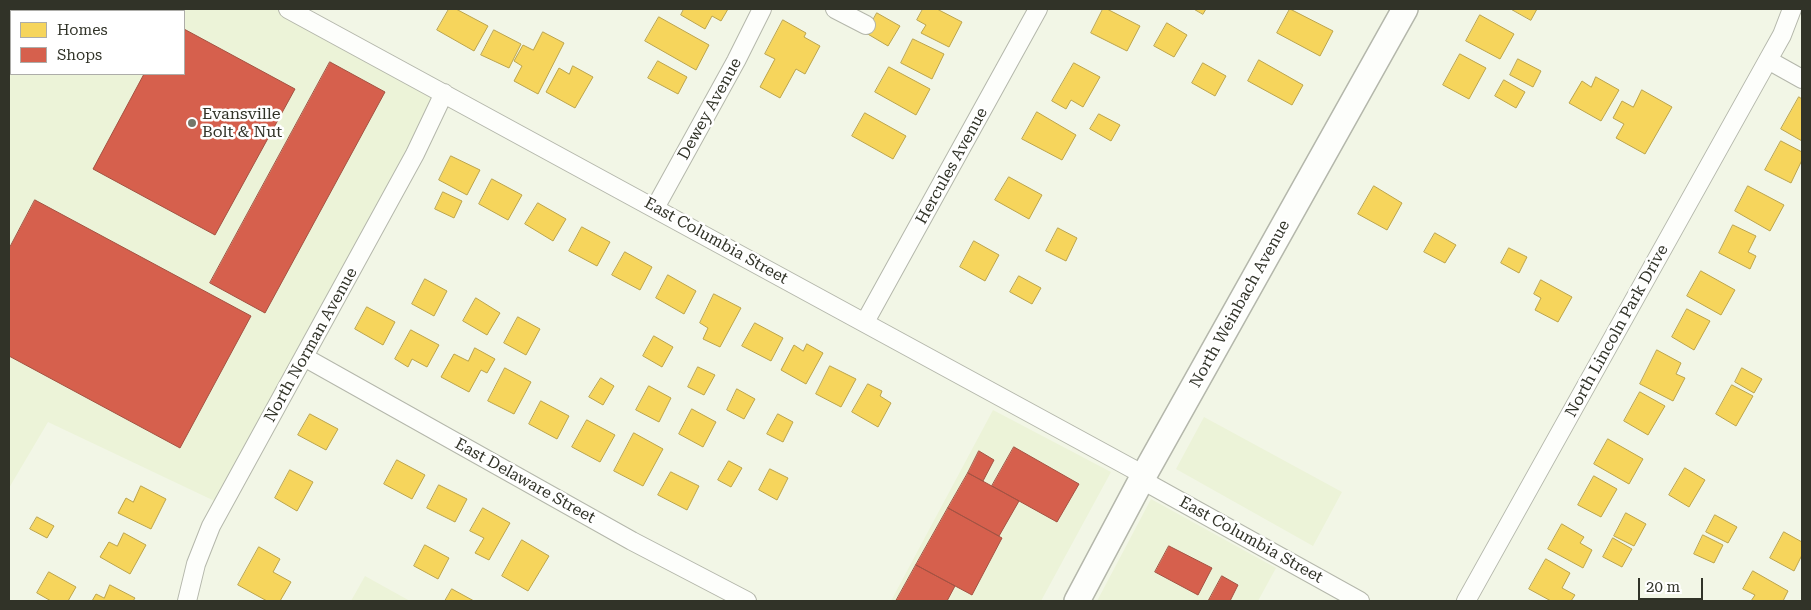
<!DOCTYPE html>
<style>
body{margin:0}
#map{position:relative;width:1811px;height:610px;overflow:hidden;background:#f2f6e6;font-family:"Roboto Serif",serif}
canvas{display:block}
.frame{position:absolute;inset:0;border:10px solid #313328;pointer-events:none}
.legend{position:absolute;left:10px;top:10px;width:175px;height:65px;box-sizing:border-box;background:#fff;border:1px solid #adada9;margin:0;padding:6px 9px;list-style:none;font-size:15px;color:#313328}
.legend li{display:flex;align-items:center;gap:10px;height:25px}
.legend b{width:25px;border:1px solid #adada9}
.scale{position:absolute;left:1638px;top:578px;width:65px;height:22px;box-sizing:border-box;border:2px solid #313328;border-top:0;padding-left:6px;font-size:15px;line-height:18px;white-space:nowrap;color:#313328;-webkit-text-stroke:4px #fff;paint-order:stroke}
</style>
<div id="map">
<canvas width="1811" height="610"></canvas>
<div class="frame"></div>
<ul class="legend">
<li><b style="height:14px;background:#f6d55c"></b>Homes</li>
<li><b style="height:14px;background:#d6604d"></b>Shops</li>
</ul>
<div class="scale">20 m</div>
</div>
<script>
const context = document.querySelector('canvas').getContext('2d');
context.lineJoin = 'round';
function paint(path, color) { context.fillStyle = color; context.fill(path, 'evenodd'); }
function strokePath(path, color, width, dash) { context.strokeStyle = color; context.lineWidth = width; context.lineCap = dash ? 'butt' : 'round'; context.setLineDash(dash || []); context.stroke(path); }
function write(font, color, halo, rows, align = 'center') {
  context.font = font + ' "Roboto Serif",serif'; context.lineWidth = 5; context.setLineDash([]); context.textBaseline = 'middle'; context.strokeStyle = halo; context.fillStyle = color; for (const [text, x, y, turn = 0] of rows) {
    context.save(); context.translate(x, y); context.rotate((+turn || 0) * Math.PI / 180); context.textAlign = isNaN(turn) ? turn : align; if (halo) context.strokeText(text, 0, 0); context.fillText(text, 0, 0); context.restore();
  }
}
paint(new Path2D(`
 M9 9H285L444 93 223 505 48 422 9 488ZM11 11H184V74H11Z
 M993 410 1111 472 1041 601H891Z
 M1204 417 1342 492 1313 546 1176 469Z
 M1151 499 1276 568 1258 601H1097Z
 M365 576 410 601H351Z`), '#ecf3d8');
const homes = new Path2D(`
 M449 9H456L488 26 474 51 437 30Z
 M684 9H728L721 21 712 16 705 29 681 15Z
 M923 9H937L962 22 949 47 921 33 926 25 917 20Z
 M1103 9H1107L1140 26 1127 51 1091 33Z
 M1194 9H1206L1203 14Z
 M1290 9 1333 31 1320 56 1277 33Z
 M1511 9H1537L1531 20Z
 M877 13 900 26 888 46 866 33Z
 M1480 15 1514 34 1500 59 1466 41Z
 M659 17 709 45 696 70 645 41Z
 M783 20 806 33 804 37 820 46 805 74 796 69 780 98 760 87 775 59 765 54Z
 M1167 23 1187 35 1174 57 1154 46Z
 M494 30 521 44 509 68 481 55Z
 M543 32 564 43 538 94 514 81 522 66 514 61 523 45 533 50Z
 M913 39 944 54 932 79 901 63Z
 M1460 54 1486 68 1469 99 1443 85Z
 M1518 59 1541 71 1533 87 1510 75Z
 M1259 60 1303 85 1292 105 1248 81Z
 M658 61 687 77 678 94 648 78Z
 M1074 63 1100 77 1083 107 1071 100 1066 109 1052 101Z
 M1203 63 1226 76 1215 96 1192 83Z
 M573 66 593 77 575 108 546 92 559 68 569 74Z
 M889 67 930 89 916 115 875 92Z
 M1596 77 1619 90 1601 121 1569 103 1582 81 1591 87Z
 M1504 80 1525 92 1516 108 1495 96Z
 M1642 90 1672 107 1645 154 1616 138 1624 124 1613 118 1622 101 1633 107Z
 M1799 97 1802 99V141L1781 129Z
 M1037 112 1076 135 1062 160 1022 139Z
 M865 113 906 136 893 159 852 136Z
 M1099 114 1120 125 1111 141 1090 129Z
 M1781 141 1802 152V160L1791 183 1765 170Z
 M451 156 480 170 467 195 439 180Z
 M1009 177 1042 195 1029 219 995 200Z
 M492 179 522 195 508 220 479 204Z
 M1374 186 1402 203 1387 230 1358 214Z
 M1748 186 1784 205 1770 231 1735 211Z
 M443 192 462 201 454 218 435 209Z
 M538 203 566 219 553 241 525 224Z
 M1733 225 1756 236 1748 252 1756 256 1750 269 1719 253Z
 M582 227 610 242 597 266 569 251Z
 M1058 228 1077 238 1066 261 1046 251Z
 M1435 233 1456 245 1445 263 1424 252Z
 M974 241 999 255 985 281 960 267Z
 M1509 248 1527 257 1519 273 1501 263Z
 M625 252 652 267 640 290 612 275Z
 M1701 271 1735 290 1721 315 1687 296Z
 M668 275 696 291 684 314 656 298Z
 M1019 276 1041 288 1032 304 1010 292Z
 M425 279 447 291 434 316 412 304Z
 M1541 280 1572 297 1558 322 1535 310 1541 298 1534 294Z
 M714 294 741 308 720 347 703 339 708 328 700 323Z
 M476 298 500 313 487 335 463 321Z
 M367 307 395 322 383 345 355 329Z
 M1687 309 1710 321 1694 350 1672 337Z
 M518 317 540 329 526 355 504 343Z
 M755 323 783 338 771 361 742 346Z
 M411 330 439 345 427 367 412 359 408 367 395 359Z
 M654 336 673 347 662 367 643 356Z
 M807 344 823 353 806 384 781 370 794 345 803 351Z
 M475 348 495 359 487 373 481 370 469 392 441 377 454 354 468 361Z
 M1657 350 1681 363 1676 374 1685 378 1673 401 1640 384Z
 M830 366 856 379 841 407 816 394Z
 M698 367 715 375 704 395 688 387Z
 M505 368 531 382 514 414 488 401Z
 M1742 368 1762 379 1754 393 1735 382Z
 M601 378 614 386 603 405 589 397Z
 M868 384 882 391 880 396 891 403 878 427 852 412Z
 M1732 385 1753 396 1736 426 1716 414Z
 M649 386 671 398 659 422 636 410Z
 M737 389 755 399 744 419 727 410Z
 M1640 392 1665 406 1648 435 1624 421Z
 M541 401 569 416 557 439 529 424Z
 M692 409 716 422 703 447 679 434Z
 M310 414 338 429 326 450 298 435Z
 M778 414 793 422 783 442 767 434Z
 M587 420 615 435 600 462 572 447Z
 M634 433 663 449 643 486 614 471Z
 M1608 439 1643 459 1629 484 1594 464Z
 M397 460 425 475 412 499 384 484Z
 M729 461 742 468 731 487 718 480Z
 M1685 468 1705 480 1689 507 1669 495Z
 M770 469 788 478 777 500 759 490Z
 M290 470 313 482 297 511 275 498Z
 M671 472 699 486 687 510 658 495Z
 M1594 476 1617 489 1601 517 1578 505Z
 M439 485 467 499 455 522 427 508Z
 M141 486 166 499 151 529 118 513 126 498 133 502Z
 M483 508 510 523 489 560 475 553 484 538 470 531Z
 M1626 513 1646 524 1634 546 1614 536Z
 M1715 515 1737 527 1728 543 1706 532Z
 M37 517 54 526 47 538 30 529Z
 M1562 524 1584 537 1580 543 1592 550 1583 568 1548 549Z
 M1784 532 1802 542V555L1794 571 1770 558Z
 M124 533 146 545 130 574 100 557 109 542 117 546Z
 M1703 535 1723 545 1714 563 1694 554Z
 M1613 538 1632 549 1622 567 1603 557Z
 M522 540 549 556 528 591 502 576Z
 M425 545 449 558 438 579 414 566Z
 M259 547 280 559 273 572 291 582 280 601H267L238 585Z
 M1546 559 1570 573 1562 588 1575 595 1571 601H1551L1529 589Z
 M1753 571 1788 591 1783 601H1751L1755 595 1743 589Z
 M49 572 76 587 68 601H51L37 593Z
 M110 585 135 598 133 601H92L96 594 104 598Z
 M452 589 474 601H445Z`);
paint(homes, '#f6d55c');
strokePath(homes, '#bba44c', 1);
const shops = new Path2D(`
 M184 29 295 89 215 235 93 169 144 74H184Z
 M330 62 385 92 265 313 210 283Z
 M35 200 251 316 180 448 9 356V249Z
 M1014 447 1079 484 1057 522 992 486Z
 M979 451 994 460 983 481 968 473Z
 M968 473 1019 501 999 536 948 508Z
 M948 508 1002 538 972 595 916 565Z
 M1169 546 1212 568 1198 595 1155 572Z
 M916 565 955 586 947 601H896Z
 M1222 576 1238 585 1230 601H1212L1209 600Z`);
paint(shops, '#d6604d');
strokePath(shops, '#a45242', 1);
const street = new Path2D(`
 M288 9 1144 475
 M835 9 866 25
 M1768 60 1802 79
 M655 208 736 61 762 9
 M865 322 1038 9
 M304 357 632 541 747 601
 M1142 480 1360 601
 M187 601 196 564 211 526 415 154 444 93
 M1466 601 1768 60 1782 35 1792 9`);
const secondary = new Path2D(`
 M1077 601 1144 475 1405 9`);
strokePath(street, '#b4b7ab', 20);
strokePath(secondary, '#b4b7ab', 28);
strokePath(street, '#fdfefb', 18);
strokePath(secondary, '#fdfefb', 25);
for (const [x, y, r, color] of [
 [192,123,5,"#75776a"]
]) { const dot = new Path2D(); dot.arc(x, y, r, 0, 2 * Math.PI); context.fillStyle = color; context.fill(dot); strokePath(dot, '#fff', 2); }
write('16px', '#313328', '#fff', [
 ["Dewey Avenue",710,109,-61],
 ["Hercules Avenue",952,166,-61],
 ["East Columbia Street",716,241,29],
 ["North Weinbach Avenue",1240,304,-61],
 ["North Lincoln Park Drive",1617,331,-61],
 ["North Norman Avenue",311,345,-61],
 ["East Delaware Street",525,481,29],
 ["East Columbia Street",1251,540,29]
]);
write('16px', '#313328', '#fff', [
 ["Evansville",202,114],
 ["Bolt & Nut",202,132]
], 'left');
</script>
